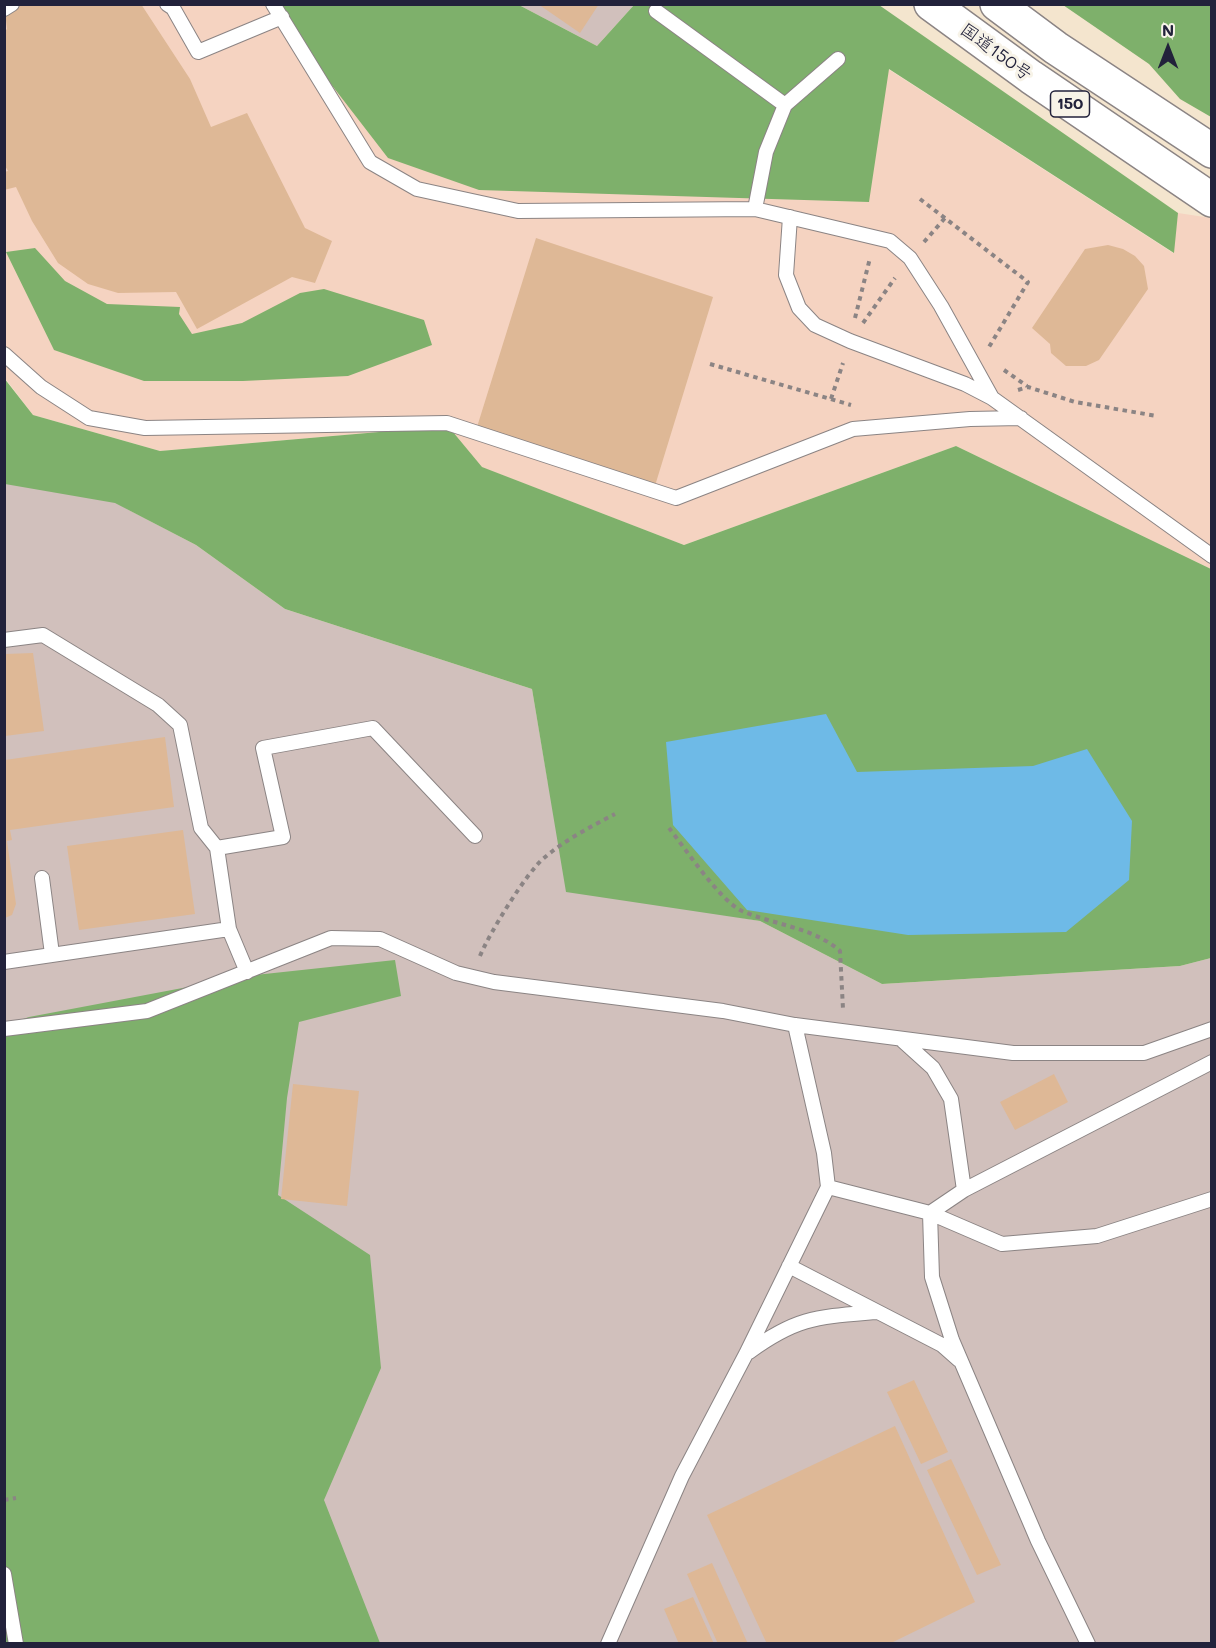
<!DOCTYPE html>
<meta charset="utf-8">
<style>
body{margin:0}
#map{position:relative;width:1216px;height:1648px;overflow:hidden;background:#f4e5ce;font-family:Mali,sans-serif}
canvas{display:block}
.frame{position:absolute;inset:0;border:6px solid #22223b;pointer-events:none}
.north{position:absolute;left:1138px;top:18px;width:60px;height:60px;-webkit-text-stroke:4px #f7f3e8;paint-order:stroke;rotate:0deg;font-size:16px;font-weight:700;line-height:24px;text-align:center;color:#22223b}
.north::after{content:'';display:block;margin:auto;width:21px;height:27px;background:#22223b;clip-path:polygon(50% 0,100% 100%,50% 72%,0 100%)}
</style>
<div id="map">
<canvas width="1216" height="1648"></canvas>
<div class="frame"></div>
<div class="north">N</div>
</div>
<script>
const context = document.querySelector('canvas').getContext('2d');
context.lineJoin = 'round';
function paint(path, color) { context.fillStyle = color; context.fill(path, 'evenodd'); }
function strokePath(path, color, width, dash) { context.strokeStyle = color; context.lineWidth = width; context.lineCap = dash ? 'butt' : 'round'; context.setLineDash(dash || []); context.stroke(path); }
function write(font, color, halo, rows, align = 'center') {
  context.font = font + ' Mali,"Klee One",sans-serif'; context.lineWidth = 6; context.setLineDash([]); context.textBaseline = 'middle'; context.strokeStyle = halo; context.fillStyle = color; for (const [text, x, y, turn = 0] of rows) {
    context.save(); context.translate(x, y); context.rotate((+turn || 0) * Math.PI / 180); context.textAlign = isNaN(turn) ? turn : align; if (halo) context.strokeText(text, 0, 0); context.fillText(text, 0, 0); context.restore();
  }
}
paint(new Path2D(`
 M5 5H270L888 69 1173 253 1178 213 1211 218V569L956 446 684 545 481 467 448 426 160 451 33 415 5 378Z`), '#f5d3c1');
paint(new Path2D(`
 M519 5H634L597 46Z
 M4 430 127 509 196 545 285 609 532 689 548 783 732 916 760 921 882 984 1180 966 1211 958V1643H5Z`), '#d1c0bc');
paint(new Path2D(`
 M270 5H519L597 46 634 5H879L1178 213 1174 253 889 69 869 202 479 190 388 158Z
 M1063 5H1211V117L1180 99 1149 64Z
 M35 248 65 281 107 304 180 307 179 314 192 334 242 323 300 293 324 289 424 320 432 345 348 376 243 381H144L54 350 6 252Z
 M4 378 33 415 160 451 448 426 482 467 684 545 956 446 1211 569V958L1180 966 882 984 760 921 566 892 532 689 285 609 196 545 115 503 5 484Z
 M395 960 401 996 299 1022 287 1098 278 1195 370 1255 381 1368 324 1500 380 1643 5 1644V1025L29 1017 246 976Z`), '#7eb06b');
paint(new Path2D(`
 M826 714 857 772 1033 766 1087 749 1132 821 1129 880 1066 932 908 935 747 910 673 825 666 742Z`), '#6ebae7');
paint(new Path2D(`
 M4 4H141L190 79 211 127 247 113 305 228 332 241 315 283 292 277 197 329 176 292 118 293 88 284 58 263 32 221 16 187 4 190V172L8 171 4 164V32L7 29Z
 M538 4H599L580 33Z
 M536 238 713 297 654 489 477 427Z
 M1108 245 1123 249 1135 256 1144 266 1148 289 1099 360 1086 366H1066L1051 353 1050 344 1032 328 1085 249Z
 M33 653 44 731 5 736V654Z
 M165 737 174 807 10 830 12 840 7 841 16 904 12 915 5 918V760Z
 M183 830 195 914 79 930 67 846Z
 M1054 1074 1068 1102 1015 1130 1000 1102Z
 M293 1084 359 1091 347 1206 281 1199Z
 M914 1380 948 1452 921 1464 887 1392Z
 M895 1426 975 1602 889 1644H767L707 1515Z
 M951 1459 1001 1565 977 1575 927 1470Z
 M712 1563 748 1644H718L687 1574Z
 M693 1597 714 1644H679L664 1609Z`), '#deb896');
const service = new Path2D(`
 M167 4 173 8 198 52 282 17
 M273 4 370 162 417 189 518 211 755 209 890 241 910 258 941 306 992 398
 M4 9 12 4
 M656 11 785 105
 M755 209 766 152 785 105 838 59
 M790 217 786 275 799 308 815 325 850 341 965 384 992 398 1212 556
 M4 354 41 387 89 418 145 428 447 423 676 498 853 429 970 419 1021 418
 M4 640 43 635 158 705 180 725 201 828 217 848 229 929 4 962
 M217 848 283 837 263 748 373 728 475 836
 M42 878 52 954
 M229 929 247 972
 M4 1029 147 1011 331 938 380 939 456 973 494 982 723 1011 795 1025 1013 1053H1144L1212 1029
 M902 1040 933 1068 951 1099 964 1190
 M828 1187 930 1213 964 1190 1212 1062
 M789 1266 942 1345 959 1360
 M749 1352C797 1317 817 1317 876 1312
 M4 1574 16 1644
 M608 1644 682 1476 746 1354 828 1187 824 1153 795 1025
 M1088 1644 1038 1541 952 1340 932 1277 930 1213 1002 1244 1097 1236 1212 1199`);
const trunk = new Path2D(`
 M931 4 1031 77 1212 200
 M997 4 1056 48 1212 151`);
strokePath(service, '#8b8484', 16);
strokePath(trunk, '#8b8484', 36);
strokePath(new Path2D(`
 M920 199 1028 282 989 347
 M924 242 945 218
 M855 318 870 258
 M863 323 895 278
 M710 364 851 405
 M1004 370 1027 386
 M1018 390 1028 387 1075 402 1157 416
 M831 399 843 363
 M669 828C685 848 720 901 742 911 774 925 813 927 840 951L843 1009
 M480 956C489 934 526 873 544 858 565 840 590 827 615 814
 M4 1500 16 1498`), '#8b8484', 4, [4.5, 4.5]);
strokePath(service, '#fff', 14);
strokePath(trunk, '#fff', 33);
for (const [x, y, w] of [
 [1070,104,39]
]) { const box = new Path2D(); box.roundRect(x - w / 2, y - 13, w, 26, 4.5); context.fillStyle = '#f7f3e8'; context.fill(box); strokePath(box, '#22223b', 1.5); }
write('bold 16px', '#22223b', null, [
 ["150",1070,104]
]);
write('18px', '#22223b', '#f7f3e8', [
 ["国道150号",996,52,36]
]);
</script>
